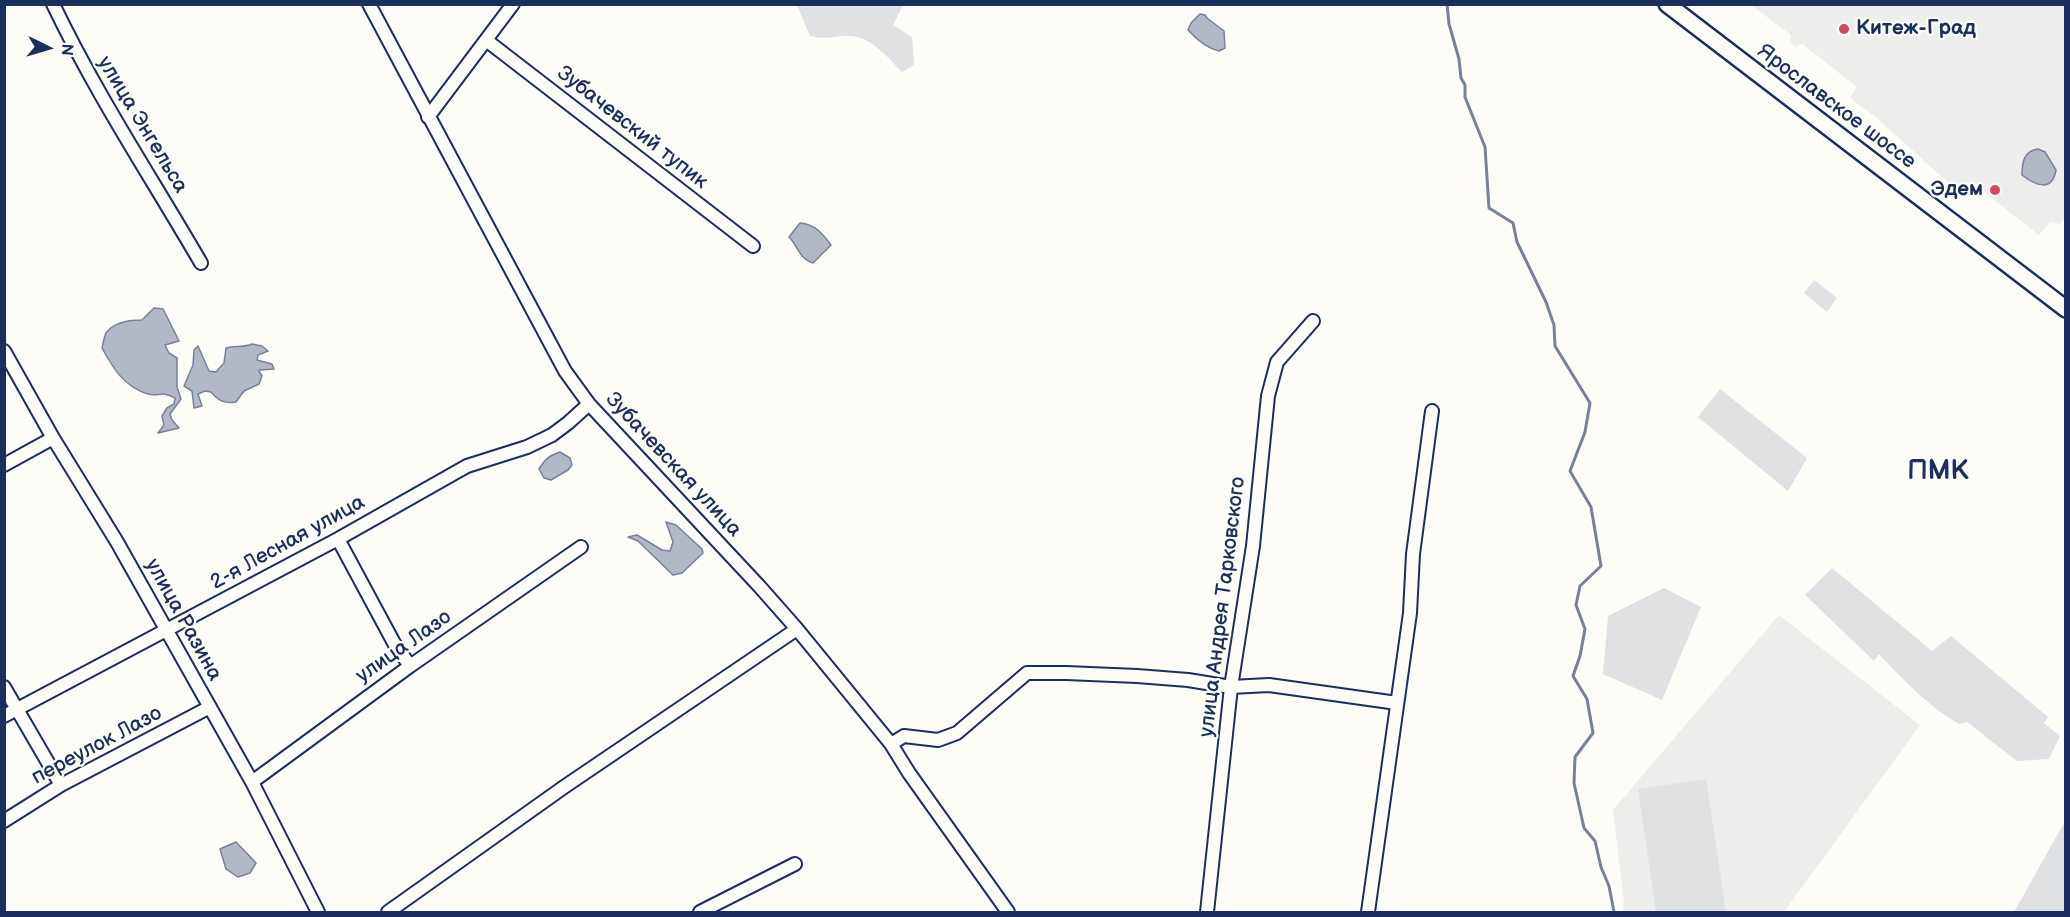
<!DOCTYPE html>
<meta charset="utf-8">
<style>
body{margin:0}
#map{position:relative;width:2070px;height:917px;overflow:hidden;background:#fdfcf7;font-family:"Balsamiq Sans",sans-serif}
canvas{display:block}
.frame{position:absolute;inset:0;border:6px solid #1b2f5e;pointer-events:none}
.north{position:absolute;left:18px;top:18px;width:60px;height:60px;-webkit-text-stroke:4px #fdfcf7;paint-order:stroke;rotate:95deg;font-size:16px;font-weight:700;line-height:24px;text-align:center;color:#1b2f5e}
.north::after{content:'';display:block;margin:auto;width:21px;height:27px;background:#1b2f5e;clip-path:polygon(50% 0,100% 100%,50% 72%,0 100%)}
</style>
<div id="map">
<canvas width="2070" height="917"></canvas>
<div class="frame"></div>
<div class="north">N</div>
</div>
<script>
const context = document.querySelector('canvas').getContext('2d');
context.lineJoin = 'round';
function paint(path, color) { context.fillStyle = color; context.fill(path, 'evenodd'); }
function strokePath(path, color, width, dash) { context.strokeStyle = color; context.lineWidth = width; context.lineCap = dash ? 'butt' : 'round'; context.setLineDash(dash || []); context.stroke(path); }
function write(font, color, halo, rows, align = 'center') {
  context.font = font + ' "Balsamiq Sans",sans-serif'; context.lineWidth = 4.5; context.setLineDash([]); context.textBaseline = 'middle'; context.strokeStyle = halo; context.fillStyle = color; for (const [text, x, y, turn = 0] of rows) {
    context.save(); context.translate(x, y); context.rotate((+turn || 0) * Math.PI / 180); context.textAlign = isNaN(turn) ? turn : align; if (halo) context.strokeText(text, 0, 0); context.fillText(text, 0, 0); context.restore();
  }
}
paint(new Path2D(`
 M1751 5H2065V217L2060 224 2050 222 2039 235 1983 191 1954 188 1878 119 1850 98 1857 87 1802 44 1796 47 1790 42 1791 35Z
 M1779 615 1920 725 1784 912H1623L1624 902 1613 810Z`), '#edeeec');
paint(new Path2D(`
 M797 5H903L893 25 912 37 914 65 902 72C888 58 870 35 848 36 830 36 829 40 810 36Z
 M1814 280 1837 298 1827 312 1804 293Z
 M1720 389 1807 458 1788 491 1698 417Z
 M1832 568 1932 651 1951 636 2048 717 2044 723 2060 736 2049 759 2017 761 1967 722 1959 724C1928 706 1903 680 1879 654L1874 661 1805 595Z
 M1664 588 1701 607 1662 700 1603 674 1608 616Z
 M1706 779 1726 912H1656L1638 789Z
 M2064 823 2065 912H2014Z`), '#e0e1e3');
const water = new Path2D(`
 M1200 14 1205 15 1207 18 1224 31 1225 48 1219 51C1206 48 1197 40 1188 30L1191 23Z
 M2038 149 2045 152 2056 170C2052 193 2035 185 2022 175 2022 162 2024 151 2038 149Z
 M800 223C815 224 823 234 831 245L813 263C799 259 798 246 789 237Z
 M154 308 163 309 179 341 165 345 169 353 177 358V387L181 399 170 414 172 420 179 428 158 433 164 425 162 416 167 408 174 404 175 398C161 390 159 397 148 394 124 387 113 368 102 348 103 344 104 337 106 333 114 322 130 320 142 320Z
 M252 344 262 346 268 351 258 355 257 360 272 364 274 369 260 370 259 371 262 376 259 384 244 391 236 402C224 404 219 401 211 392L205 391 198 394 202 406 194 408 192 391 184 386 193 365 194 350 198 346 209 371 216 372 224 363 226 348C235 345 244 348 252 344Z
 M560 452 570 458 572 465 568 470 551 480 544 478 539 469C545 459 550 455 560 452Z
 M666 522 676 525 702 549 703 553 682 573 673 575 638 541 628 537 637 535 662 550 670 551 673 542Z
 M236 842 256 863 250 873 238 877 226 869 220 849Z`);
paint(water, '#b3b8c5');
strokePath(water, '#76819c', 1.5);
strokePath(new Path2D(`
 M1447 4 1449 24 1459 59 1461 78 1465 85V97L1485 147 1489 208 1513 223 1517 242 1546 302 1554 325 1555 346 1590 403 1585 432 1570 471 1591 507 1601 566 1580 586 1576 605 1585 629 1580 656 1573 676 1587 699 1593 733 1575 757 1574 783 1584 828 1595 841 1601 867 1609 886 1614 912`), '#76819c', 3);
const minor = new Path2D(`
 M53 4C96 94 151 177 201 263
 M369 4 565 371 589 404 760 587 797 629 891 744 909 773 1008 912
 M486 40 753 246
 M428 117 513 4
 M4 351 53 438 117 542 252 782 318 912
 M4 465 53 438
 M338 539 394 643 410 666
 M4 687 61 785
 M4 716 338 539 467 466 527 447 552 435 568 423 589 404
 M891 744 904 736 938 740 957 733 1027 673H1066L1137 676 1188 680 1231 687 1269 685 1397 703
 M252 782 410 666 581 547
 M4 821 61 785 210 707
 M388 912 564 787 797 629
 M700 912 795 864
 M1207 912 1231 687 1253 546 1268 396 1277 362 1313 321
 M1368 912 1410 613 1413 554 1432 411`);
const major = new Path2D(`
 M1667 4 2066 309`);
strokePath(minor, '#1b2f5e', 16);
strokePath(major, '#1b2f5e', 20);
strokePath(minor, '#fdfcf7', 12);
strokePath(major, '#fdfcf7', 15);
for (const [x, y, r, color] of [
 [1844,29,6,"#d1495b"],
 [1995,190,6,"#d1495b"]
]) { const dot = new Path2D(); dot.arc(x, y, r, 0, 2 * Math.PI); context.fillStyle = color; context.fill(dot); strokePath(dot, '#fdfcf7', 2); }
write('bold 21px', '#1b2f5e', '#fdfcf7', [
 ["Китеж-Град",1856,29],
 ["Эдем",1983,190,"right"]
], 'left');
write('21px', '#1b2f5e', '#fdfcf7', [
 ["Ярославское шоссе",1836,107,37],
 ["улица Энгельса",142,125,59],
 ["Зубачевский тупик",632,128,38],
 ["Зубачевская улица",673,465,47],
 ["2-я Лесная улица",288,543,-29],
 ["улица Андрея Тарковского",1223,607,-83],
 ["улица Разина",183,620,61],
 ["улица Лазо",404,647,-35],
 ["переулок Лазо",97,746,-28]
]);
write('bold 27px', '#1b2f5e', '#fdfcf7', [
 ["ПМК",1938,472]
]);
</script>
